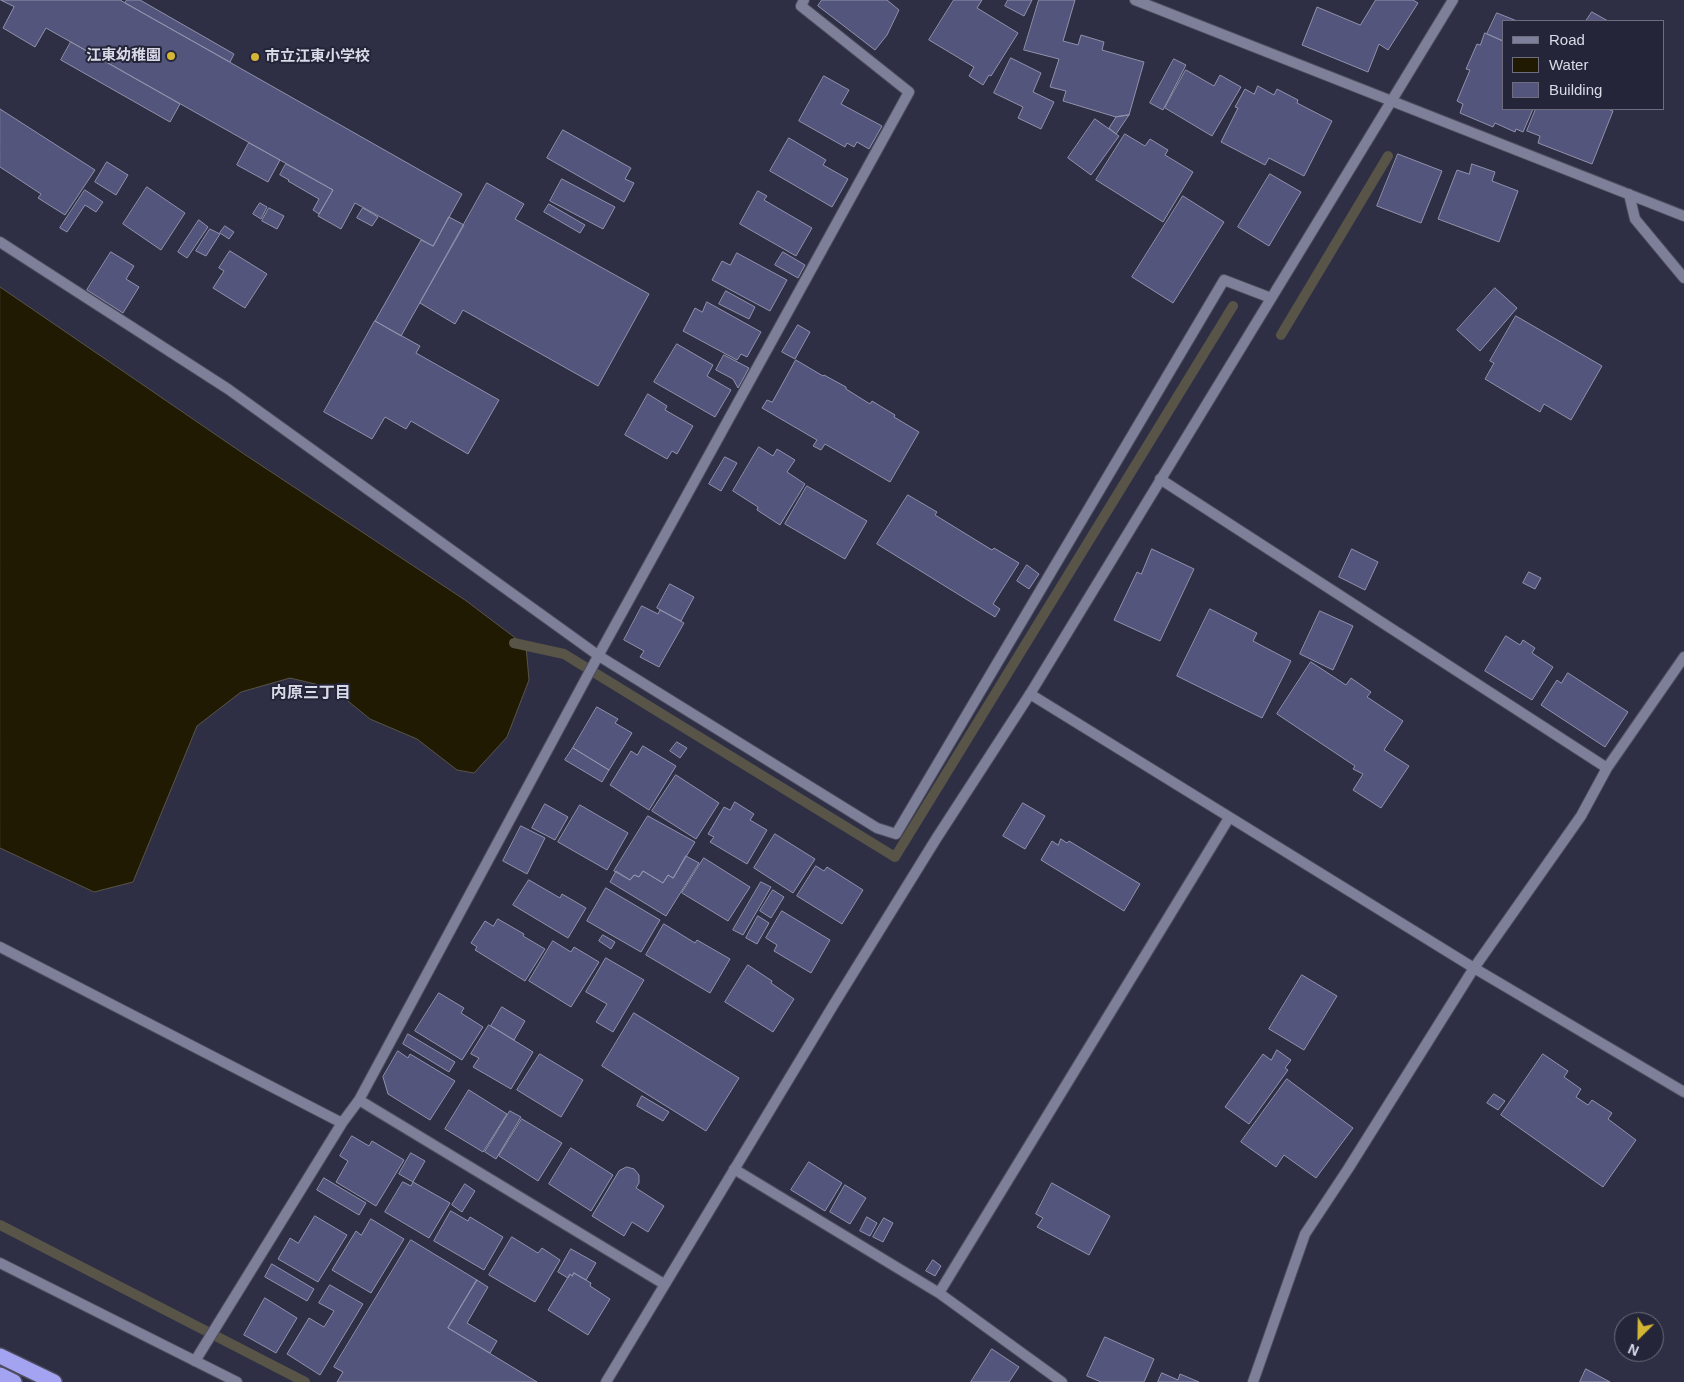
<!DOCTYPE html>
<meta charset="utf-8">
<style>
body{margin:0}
#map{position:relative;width:1684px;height:1382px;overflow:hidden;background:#2e2f44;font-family:Helvetica,sans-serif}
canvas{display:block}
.legend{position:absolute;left:1502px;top:20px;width:162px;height:90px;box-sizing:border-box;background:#252539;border:1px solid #6d6d7f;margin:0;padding:6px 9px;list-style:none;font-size:15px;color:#d9dae8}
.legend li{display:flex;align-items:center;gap:10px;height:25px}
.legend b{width:25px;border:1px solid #6d6d7f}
.north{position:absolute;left:1614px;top:1312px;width:50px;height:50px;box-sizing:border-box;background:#252539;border:1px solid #6d6d7f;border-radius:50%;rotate:203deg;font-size:14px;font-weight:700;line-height:20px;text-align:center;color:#d9dae8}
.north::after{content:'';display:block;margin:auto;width:18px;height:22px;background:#d4b635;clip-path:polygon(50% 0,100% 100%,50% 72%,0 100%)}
</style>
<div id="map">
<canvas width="1684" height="1382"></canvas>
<ul class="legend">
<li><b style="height:6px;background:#7e7f98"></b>Road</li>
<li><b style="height:14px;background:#201a03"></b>Water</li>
<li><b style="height:14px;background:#54557d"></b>Building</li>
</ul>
<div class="north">N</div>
</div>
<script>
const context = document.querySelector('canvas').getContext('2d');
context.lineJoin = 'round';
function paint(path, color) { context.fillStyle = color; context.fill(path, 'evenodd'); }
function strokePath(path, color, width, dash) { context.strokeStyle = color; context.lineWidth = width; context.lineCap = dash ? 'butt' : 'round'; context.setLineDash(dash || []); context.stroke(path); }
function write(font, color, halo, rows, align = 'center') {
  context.font = font + ' Helvetica,"Noto Sans JP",sans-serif'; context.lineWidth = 4; context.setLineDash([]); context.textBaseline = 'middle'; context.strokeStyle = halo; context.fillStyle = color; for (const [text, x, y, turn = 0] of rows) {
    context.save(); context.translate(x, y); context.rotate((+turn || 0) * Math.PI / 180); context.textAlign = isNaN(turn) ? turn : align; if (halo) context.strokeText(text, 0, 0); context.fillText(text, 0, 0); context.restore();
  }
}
const water = new Path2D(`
 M0 287 244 454 465 600 526 646 529 680 507 737 474 773 457 770 417 739 370 719 332 688 290 678 241 692 197 726 133 882 94 892 0 848Z`);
paint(water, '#201a03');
strokePath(water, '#585448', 1);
strokePath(new Path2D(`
 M1281 335 1388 156
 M514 643 564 654 895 857 1233 306
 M0 1225 305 1382`), '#585448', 10);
const building = new Path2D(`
 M1 0H120L462 194 433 246 355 203 341 229 318 216 333 190 46 28 35 47 3 28 14 7Z
 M127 0H140L234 54 230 62 125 3Z
 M822 0H887L899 10 887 35 875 50 818 6Z
 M954 0H982L977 8 1018 33 991 76 989 75 983 85 969 76 974 67 929 40Z
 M1008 0H1032L1024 16 1005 6Z
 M1039 0H1075L1063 41 1078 45 1081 35 1104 42 1102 50 1144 62 1129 115 1116 117 1063 101 1066 91 1050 87 1059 59 1024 50Z
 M1376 0H1413L1418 3 1388 50 1379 44 1368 72 1302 45 1317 7 1360 25Z
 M1592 12 1608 21H1586Z
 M1497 13 1517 21H1503V41L1487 34Z
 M1485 33 1503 41V109H1533L1523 132 1516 129 1515 132 1495 123 1493 127 1460 113 1463 104 1457 101 1470 70 1466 69 1477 44 1480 45Z
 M71 42 180 104 170 122 61 60Z
 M1011 58 1041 73 1033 92 1054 102 1041 129 1018 118 1023 107 994 93Z
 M1174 59 1186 65 1163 110 1150 103Z
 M1186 70 1214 86 1220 75 1241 87 1212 136 1165 108Z
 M824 76 849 90 841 104 882 126 869 149 857 142 854 147 847 143 845 147 799 121Z
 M1258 86 1274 95 1277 89 1298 100 1297 103 1332 121 1304 176 1269 158 1265 165 1221 142 1238 108 1235 107 1245 89 1254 94Z
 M0 109 95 170 65 215 38 198 41 194 0 167Z
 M1536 109H1608L1613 111 1592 164 1538 143 1540 136 1527 131Z
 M1129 115 1116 134 1109 128 1116 117Z
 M1095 119 1119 136 1091 175 1068 158Z
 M563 130 631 168 625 179 634 183 624 202 547 158Z
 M1125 134 1145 146 1150 139 1168 150 1165 155 1193 172 1163 222 1096 180Z
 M789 138 826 160 823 165 848 179 832 207 770 171Z
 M249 143 280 160 268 182 237 165Z
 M1398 154 1442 171 1421 223 1377 206Z
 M107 162 128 175 116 195 95 182Z
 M286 164 333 190 319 214 313 210 319 199 288 181 289 180 280 175Z
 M1472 164 1495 172 1492 181 1518 191 1499 242 1438 219 1457 170 1469 174Z
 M1270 174 1301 192 1269 246 1238 227Z
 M562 179 615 207 603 229 550 201Z
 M487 183 524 204 515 219 649 294 598 386 463 310 455 324 420 303Z
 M147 187 185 213 161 250 123 224Z
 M85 190 103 202 96 212 85 205 67 232 60 228Z
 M758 191 767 196 764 200 812 228 796 256 740 224Z
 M1183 196 1224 222 1173 303 1132 277Z
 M260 203 267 207 261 219 253 214Z
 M549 204 585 225 580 233 544 212Z
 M269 208 284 216 277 229 262 221Z
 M363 208 378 217 372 226 357 218Z
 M449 217 464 225 401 336 375 321 421 240 433 246Z
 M199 220 208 227 187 258 178 252Z
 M225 226 234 232 229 239 220 233Z
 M210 229 220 234 206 256 196 251Z
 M230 251 267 274 245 308 213 288 224 271 219 268Z
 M111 252 134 266 126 279 139 287 123 313 87 290Z
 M783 252 805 265 798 278 775 265Z
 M737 253 787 280 770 311 712 280 722 261 730 265Z
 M1495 288 1517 308 1480 351 1457 330Z
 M726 291 755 307 749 319 719 304Z
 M707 302 761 332 747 357 741 354 737 360 683 331 695 308 702 312Z
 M1516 316 1602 366 1571 420 1544 404 1540 412 1485 379 1494 363 1490 361Z
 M375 321 420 346 416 353 499 400 468 454 411 421 406 429 385 417 372 439 324 412Z
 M798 325 810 332 795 359 782 352Z
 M677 344 713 365 707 376 731 390 715 417 654 382Z
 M724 355 749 368 738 388 733 379 716 370Z
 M796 360 823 376 824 375 846 387V389L870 404 872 401 895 415 894 417 919 432 890 482 825 444 821 450 813 446 817 440 762 408 767 400 772 402Z
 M648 394 667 406 665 410 693 426 677 454 672 451 667 459 625 435Z
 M759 447 773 456 777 449 795 460 787 472 805 484 780 525 757 510 758 507 733 491Z
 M725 457 737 463 721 491 709 484Z
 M807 486 867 521 845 559 785 524Z
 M908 495 937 512 935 515 992 550 994 548 1019 563 993 604 1000 609 995 617 877 544Z
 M1152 549 1194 569 1160 641 1114 620 1137 572 1141 574Z
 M1352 549 1378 562 1365 590 1339 577Z
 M1027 565 1039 574 1029 589 1017 581Z
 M1529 572 1541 578 1535 589 1523 583Z
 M670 584 694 597 681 621 657 608Z
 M642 606 658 614 660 610 684 623 659 667 640 657 644 651 624 640Z
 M1210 609 1257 633 1253 641 1291 661 1262 718 1177 676Z
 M1320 611 1353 626 1333 670 1300 654Z
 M1506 636 1520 645 1523 640 1535 648 1532 653 1553 667 1532 700 1485 671Z
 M1311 662 1346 685 1351 678 1371 692 1367 697 1403 721 1384 750 1409 766 1381 808 1353 790 1363 774 1353 769 1355 766 1277 714Z
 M1568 673 1628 712 1605 747 1541 705 1557 680 1561 683Z
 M597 707 618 719 615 723 632 733 609 770 573 748Z
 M677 742 687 748 680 758 670 751Z
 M643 746 676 766 649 810 610 785 631 751 637 755Z
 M573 748 609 770 602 782 565 760Z
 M676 775 719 803 696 839 652 811Z
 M735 802 754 814 750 820 767 830 747 864 710 842 714 837 708 834 724 807 730 810Z
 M1023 803 1045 816 1025 849 1003 836Z
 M545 804 568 817 555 840 532 828Z
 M580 805 628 833 607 870 558 842Z
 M648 816 695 842 673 878 668 875 663 883 643 871 639 877 634 875 630 880 614 871Z
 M521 826 545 838 527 874 503 861Z
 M775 834 815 859 793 893 754 868Z
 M1061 839 1067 843 1069 841 1140 884 1124 911 1041 860 1052 841 1058 845Z
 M686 856 699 863 666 916 610 882 616 871 630 880 634 875 639 877 643 871 663 883 668 875 673 878Z
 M704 858 750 887 728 921 682 893Z
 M816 866 824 871 827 867 863 890 842 924 797 896Z
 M529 880 560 898 562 894 586 908 568 938 513 905Z
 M761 882 771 887 743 935 733 930Z
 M606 888 660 920 641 952 587 921Z
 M773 890 784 897 771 918 760 911Z
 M782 911 830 940 811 973 774 951 777 945 766 938Z
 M758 916 769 923 757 944 746 938Z
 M498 919 524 934 523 936 545 949 525 981 475 950 477 947 471 943 485 921 493 926Z
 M664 924 695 943 697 940 730 959 710 993 646 955Z
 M603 935 615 942 611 949 599 941Z
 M553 941 571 952 574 947 599 962 571 1007 529 981Z
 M606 958 644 980 613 1032 596 1022 607 1004 586 992Z
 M748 965 772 981 771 983 794 999 773 1032 725 1002Z
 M1302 975 1337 996 1304 1050 1269 1029Z
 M439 993 464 1008 461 1013 483 1027 462 1060 415 1031Z
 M502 1007 525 1021 514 1040 491 1026Z
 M634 1013 739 1078 706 1131 602 1066Z
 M489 1025 533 1052 511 1089 473 1067 479 1058 471 1054Z
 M408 1034 455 1062 449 1072 403 1044Z
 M1277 1050 1291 1060 1285 1068 1288 1070 1249 1124 1225 1107 1263 1054 1271 1060Z
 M398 1051 408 1058 410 1054 455 1081 430 1120 388 1094 383 1077Z
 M540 1054 583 1080 561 1117 517 1090Z
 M1543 1054 1568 1071 1564 1077 1581 1089 1576 1097 1588 1105 1592 1100 1612 1113 1608 1119 1636 1140 1603 1187 1501 1115Z
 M1287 1079 1353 1128 1316 1178 1284 1155 1276 1167 1241 1142Z
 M469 1090 507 1114 483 1152 445 1129Z
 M1494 1094 1505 1101 1498 1110 1487 1103Z
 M642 1096 669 1112 663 1121 637 1106Z
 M510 1111 521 1117 496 1159 485 1152Z
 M522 1119 562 1143 538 1181 499 1156Z
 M352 1136 369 1146 372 1141 404 1160 376 1206 336 1182 348 1161 340 1156Z
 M571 1148 613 1175 591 1211 549 1184Z
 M411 1153 425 1161 413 1182 399 1174Z
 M809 1162 842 1183 825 1211 791 1190Z
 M627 1167 634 1169 639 1175V1183L636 1188 664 1206 648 1232 632 1222 624 1236 592 1216 619 1171Z
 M324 1178 366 1203 359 1215 317 1190Z
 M403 1182 411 1186 413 1182 450 1203 429 1238 385 1212Z
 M1052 1183 1110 1216 1089 1255 1037 1227 1043 1218 1036 1214Z
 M465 1184 475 1191 462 1212 452 1205Z
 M845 1185 866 1198 850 1224 830 1212Z
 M451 1211 468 1221 470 1217 503 1237 484 1270 434 1241Z
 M315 1216 347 1235 318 1282 278 1259 290 1238 298 1243Z
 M867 1217 877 1223 870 1236 860 1231Z
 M884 1218 893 1223 883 1242 873 1237Z
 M371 1219 404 1239 371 1293 332 1270 356 1231 361 1235Z
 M512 1237 538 1253 542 1248 560 1260 535 1302 489 1275Z
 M411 1240 477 1280 448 1328 537 1382H337L343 1372 334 1367Z
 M571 1249 596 1263 586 1280 574 1273 572 1276 570 1274 568 1278 558 1272Z
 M933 1260 941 1266 935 1276 926 1271Z
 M272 1264 314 1289 307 1301 265 1277Z
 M574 1273 591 1283 590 1286 610 1299 588 1335 548 1310 570 1274 572 1276Z
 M477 1280 488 1287 467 1323 497 1341 490 1353 448 1328Z
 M330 1285 363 1304 320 1375 287 1354 309 1318 324 1327 334 1311 319 1303Z
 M265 1298 297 1318 276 1353 244 1335Z
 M1105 1337 1154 1359 1144 1382H1101L1087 1376Z
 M992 1349 1019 1367 1009 1382H971Z
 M1586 1369 1610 1382H1580Z
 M1162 1373 1178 1380 1180 1374 1199 1382H1158Z`);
paint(building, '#54557d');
strokePath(building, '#9091ab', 1);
const minor = new Path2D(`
 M1135 0 1684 216
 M1629 194 1635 219 1684 278
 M0 242 228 389 599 656 877 828 896 834 1224 280 1271 298
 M1160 479 1607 768
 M1030 694 1474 968 1684 1092
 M0 947 342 1123
 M359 1100 664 1284
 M734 1169 939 1293 1062 1382
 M939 1293 1229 818
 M195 1361 342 1123 359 1100 597 658 909 92 801 6 804 0
 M1253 1382 1305 1234 1348 1169 1474 968 1581 816 1607 768 1684 657`);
const tertiary = new Path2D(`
 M0 1263 237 1382
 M606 1382 834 1004 936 839 1030 694 1453 0`);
const motorway = new Path2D(`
 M0 1356 54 1382
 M0 1375 14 1382`);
strokePath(minor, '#4d4d5f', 12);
strokePath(tertiary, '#4d4d5f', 12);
strokePath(motorway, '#4d4d5f', 18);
strokePath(minor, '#7e7f98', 10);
strokePath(tertiary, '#7e7f98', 10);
strokePath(motorway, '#a3a3f1', 15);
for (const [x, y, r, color] of [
 [171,56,5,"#d4b635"],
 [255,57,5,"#d4b635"]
]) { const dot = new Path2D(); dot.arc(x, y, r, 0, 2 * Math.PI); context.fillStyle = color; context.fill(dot); strokePath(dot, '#252539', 2); }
write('bold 15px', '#d9dae8', '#252539', [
 ["江東幼稚園",161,56],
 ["市立江東小学校",265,57,"left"]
], 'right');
write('bold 16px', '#d9dae8', '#252539', [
 ["内原三丁目",311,694]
]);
</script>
